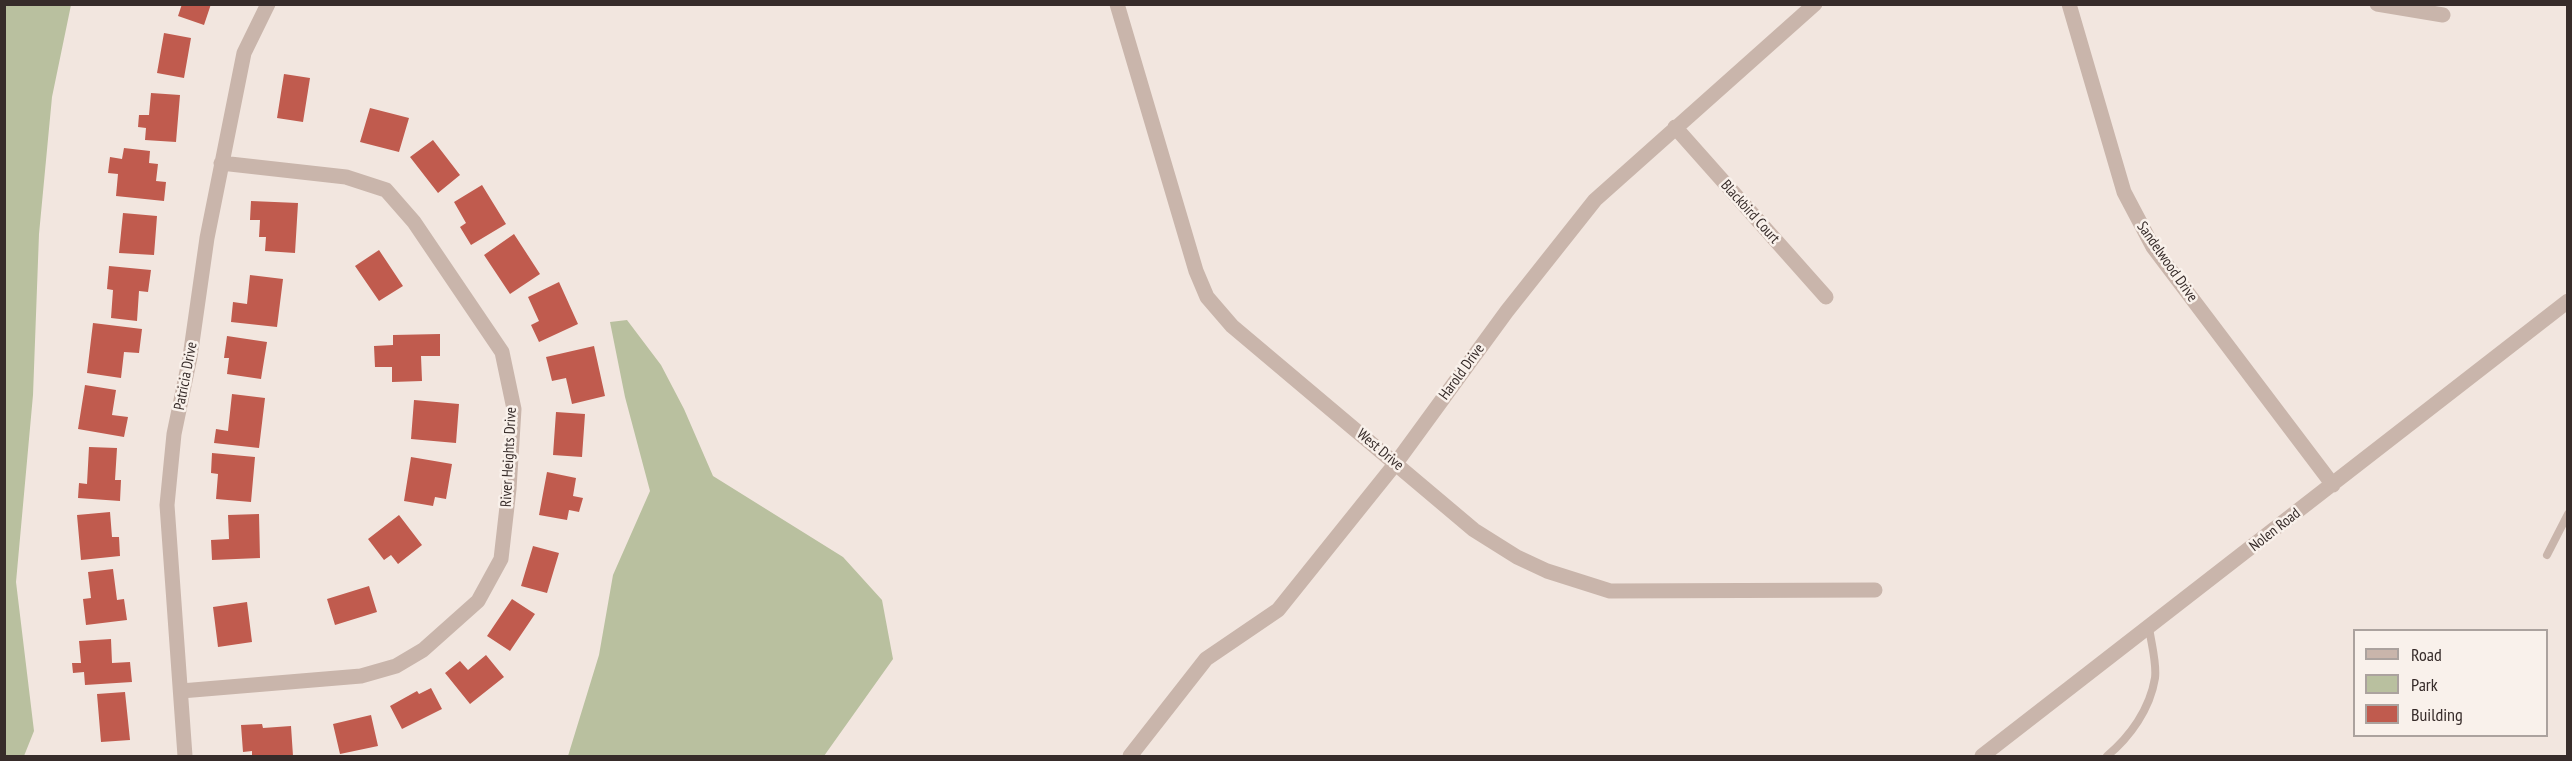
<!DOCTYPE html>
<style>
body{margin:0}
#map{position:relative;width:2572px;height:761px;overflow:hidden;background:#f2e6df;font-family:"PT Sans Narrow",sans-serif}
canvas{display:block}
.frame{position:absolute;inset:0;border:6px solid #372c2a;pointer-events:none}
.legend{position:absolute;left:2353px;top:629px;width:195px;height:108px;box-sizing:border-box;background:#f9f1eb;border:2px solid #aba29e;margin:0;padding:8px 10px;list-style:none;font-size:18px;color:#372c2a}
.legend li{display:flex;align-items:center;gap:12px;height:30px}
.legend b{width:30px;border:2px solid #aba29e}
</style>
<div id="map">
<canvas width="2572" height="761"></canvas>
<div class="frame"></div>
<ul class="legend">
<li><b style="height:8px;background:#c9b5ab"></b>Road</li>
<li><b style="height:16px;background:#b9c09f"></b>Park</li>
<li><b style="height:16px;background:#c05b4e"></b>Building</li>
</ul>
</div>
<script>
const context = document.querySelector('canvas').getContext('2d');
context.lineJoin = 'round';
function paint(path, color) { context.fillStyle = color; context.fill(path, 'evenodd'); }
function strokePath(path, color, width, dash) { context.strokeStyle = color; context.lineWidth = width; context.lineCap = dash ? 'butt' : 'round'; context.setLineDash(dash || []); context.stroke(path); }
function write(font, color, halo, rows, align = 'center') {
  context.font = font + ' "PT Sans Narrow",sans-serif'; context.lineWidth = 5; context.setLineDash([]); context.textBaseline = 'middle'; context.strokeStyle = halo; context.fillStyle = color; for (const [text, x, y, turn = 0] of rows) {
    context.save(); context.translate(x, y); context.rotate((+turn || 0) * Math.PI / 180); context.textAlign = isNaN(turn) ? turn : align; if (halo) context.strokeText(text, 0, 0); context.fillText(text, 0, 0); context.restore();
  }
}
paint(new Path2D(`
 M4 5H71L52 97 39 234 33 395 16 582 34 731 24 756H4Z
 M627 320 661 365 684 409 713 476 843 557 882 600 893 659 824 756H568L599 655 613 575 650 491 625 397 610 322Z`), '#b9c09f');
paint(new Path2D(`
 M182 4H211L204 25 178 16Z
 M164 33 191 38 184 78 157 73Z
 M284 74 310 78 303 122 277 118Z
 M151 93 180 95 176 142 145 140 146 128 138 127 139 115H149Z
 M370 108 409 118 399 152 360 142Z
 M433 140 460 175 438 193 410 157Z
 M124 148 150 151 149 163 158 164 156 181 166 182 164 201 116 196 118 174 108 173 110 157 122 159Z
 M482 185 506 224 471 245 460 227 466 223 454 202Z
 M251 201 298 203 295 253 265 251 266 237H259L260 220H250Z
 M123 213 157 216 154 255 119 253Z
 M514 234 540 274 510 294 484 255Z
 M379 250 403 286 379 301 355 266Z
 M109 266 151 270 148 292 139 291 137 321 111 318 113 290 107 289Z
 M250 275 283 279 277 327 231 322 233 302 247 304Z
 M559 282 578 324 539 342 531 325 539 321 528 297Z
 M93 323 142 329 139 353 124 352 121 378 87 373Z
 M440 334V356H421L422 381 392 382V367H375L374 346 393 345V335Z
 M227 336 267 342 261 379 227 374 229 358H224Z
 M594 346 605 396 572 404 566 378 552 381 546 357Z
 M85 385 116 390 112 415 128 417 124 437 78 429Z
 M232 394 265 398 259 448 214 443 216 429 228 431Z
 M414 400 459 404 456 443 411 439Z
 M556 412 585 414 582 457 553 455Z
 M89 447 117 448 115 480H121L120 501 78 498 79 483 87 484Z
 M212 453 255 457 251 502 216 499 218 474 211 473Z
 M411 457 452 464 446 499 435 497 433 506 404 501Z
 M547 472 576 478 573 496 583 498 579 512 569 510 567 520 539 515Z
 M110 512 112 537H119L120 556 81 560 77 515Z
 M259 514 260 558 212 560 211 540 229 539 228 515Z
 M399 515 422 545 398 564 391 555 384 560 368 539Z
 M533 546 559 553 547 593 521 586Z
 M113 569 117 600 124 599 127 620 86 625 83 599 91 598 88 572Z
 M369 586 377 612 335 625 327 599Z
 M512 599 535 614 510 651 487 636Z
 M247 602 252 642 218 647 213 607Z
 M111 639 112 663 130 662 132 682 85 685 84 672 73 673 72 663H81L79 641Z
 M486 655 504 677 470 704 445 673 460 661 468 670Z
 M431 688 442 709 402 729 390 706 417 691 419 694Z
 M125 692 130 740 101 742 97 694Z
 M371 715 378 746 340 754 333 724Z
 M262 724 263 728 291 726 293 756H252V751L243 752 241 725Z`), '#c05b4e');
strokePath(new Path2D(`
 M2547 555 2568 514
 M2107 756C2130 737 2150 709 2155 678 2157 663 2151 643 2149 627`), '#c9b5ab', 8);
strokePath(new Path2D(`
 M1117 4 1196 271 1207 297 1232 326 1474 530 1517 557 1547 571 1610 591 1875 590
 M2069 4 2124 192 2153 247 2333 485
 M2377 4 2443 15
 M1675 127 1826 297
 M181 691 361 676 396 666 423 650 478 601 501 559 509 489 514 409 502 352 414 222 386 190 346 177 221 163
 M185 756 167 505 174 434 190 357 207 238 244 53 268 4
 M1130 756 1206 659 1278 610 1396 463 1507 311 1595 200 1815 4
 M1982 756 2568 301`), '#c9b5ab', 15);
write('15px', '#372c2a', '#f9f1eb', [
 ["Blackbird Court",1750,212,48],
 ["Sandelwood Drive",2167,262,55],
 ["Harold Drive",1462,372,-54],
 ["Patricia Drive",186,376,-79],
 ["West Drive",1380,450,40],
 ["River Heights Drive",509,457,-87],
 ["Nolen Road",2275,530,-38]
]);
</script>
